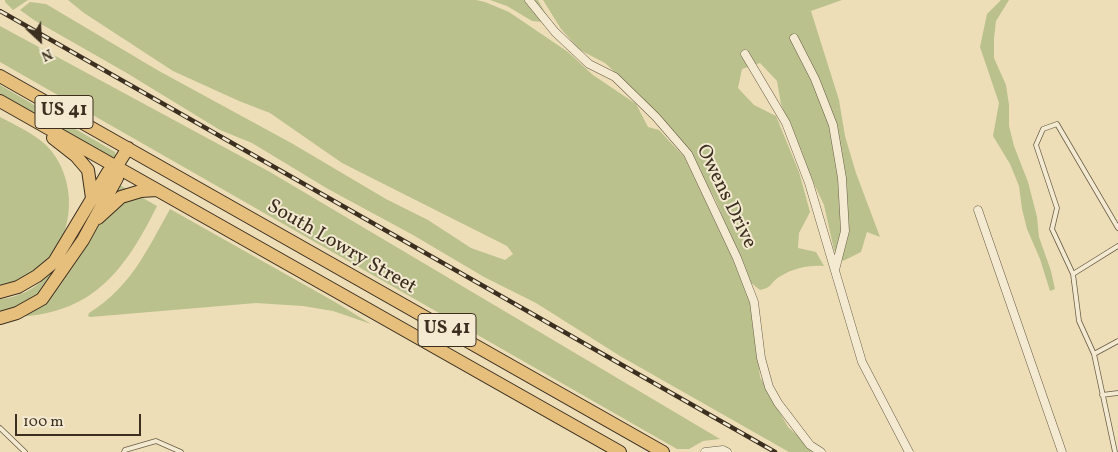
<!DOCTYPE html>
<style>
body{margin:0}
#map{position:relative;width:1118px;height:452px;overflow:hidden;background:#eddeb8;font-family:Vollkorn,serif}
canvas{display:block}
.north{position:absolute;left:15px;top:15px;width:50px;height:50px;-webkit-text-stroke:4px #f3ead1;paint-order:stroke;rotate:155deg;font-size:14px;font-weight:700;line-height:20px;text-align:center;color:#3c2f1f}
.north::after{content:'';display:block;margin:auto;width:18px;height:22px;background:#3c2f1f;clip-path:polygon(50% 0,100% 100%,50% 72%,0 100%)}
.scale{position:absolute;left:15px;top:414px;width:126px;height:22px;box-sizing:border-box;border:2px solid #3c2f1f;border-top:0;padding-left:6px;font-size:15px;line-height:18px;white-space:nowrap;color:#3c2f1f;-webkit-text-stroke:4px #f3ead1;paint-order:stroke}
</style>
<div id="map">
<canvas width="1118" height="452"></canvas>
<div class="north">N</div>
<div class="scale">100 m</div>
</div>
<script>
const context = document.querySelector('canvas').getContext('2d');
context.lineJoin = 'round';
function paint(path, color) { context.fillStyle = color; context.fill(path, 'evenodd'); }
function strokePath(path, color, width, dash) { context.strokeStyle = color; context.lineWidth = width; context.lineCap = dash ? 'butt' : 'round'; context.setLineDash(dash || []); context.stroke(path); }
function write(font, color, halo, rows, align = 'center') {
  context.font = font + ' Vollkorn,serif'; context.lineWidth = 4; context.setLineDash([]); context.textBaseline = 'middle'; context.strokeStyle = halo; context.fillStyle = color; for (const [text, x, y, turn = 0] of rows) {
    context.save(); context.translate(x, y); context.rotate((+turn || 0) * Math.PI / 180); context.textAlign = isNaN(turn) ? turn : align; if (halo) context.strokeText(text, 0, 0); context.fillText(text, 0, 0); context.restore();
  }
}
paint(new Path2D(`
 M5 0H28L13 10 5 2Z
 M68 0H476L485 2 509 12 568 52 593 75 636 104 648 127 659 130 685 158 738 270 752 308 760 377 788 427 816 452H789L620 356 536 303 484 277 413 235 328 189 252 143 220 130 125 72 34 20 20 10 30 2 46 4 159 71 293 144 386 199 428 220 471 248 505 260 513 254 507 246 342 163 270 113 239 101 173 71 84 13Z
 M490 0H538L551 23 532 21 507 6Z
 M543 0H842L811 11 839 100 845 136 856 173 880 237 867 232 861 252 843 261 834 250 824 205 808 171 781 104 777 81 760 63 742 69 738 88 754 105 776 116 799 172 810 212 799 233 798 248 816 252 824 266C807 265 794 268 779 277 770 283 772 288 760 290L750 282 715 199 688 152 621 78 605 63 580 50 561 29Z
 M1001 0H1009L996 21 994 38V58L1006 85 1009 105V126L1014 146 1028 182 1037 217 1039 237 1051 271 1055 289 1050 291 1040 259 1027 229 1022 209 1019 186 1010 164 993 136 999 103 980 47 987 14Z
 M0 26 270 172 720 439 703 441 689 449H677L0 62Z
 M0 85 115 152 116 157 112 158 0 95Z
 M0 117C15 125 33 133 46 145 78 177 76 234 44 265 32 277 15 282 0 288Z
 M111 180 157 206C121 279 86 319 0 317V299C56 295 83 225 107 183Z
 M170 209 335 302 371 324 333 311 303 306 256 303 90 317 88 316 89 313C131 287 147 250 170 209Z`), '#bac18d');
const service = new Path2D(`
 M1118 228 1057 124 1043 129 1036 145 1057 208 1052 229 1073 274 1118 246
 M1073 274 1079 321 1094 354
 M1102 395 1118 393
 M0 428 25 452
 M124 452 125 450 156 441 181 452
 M1115 452 1094 354 1118 341`);
const minor = new Path2D(`
 M529 0 555 32 589 64 615 77 656 117 688 154 737 258 754 302 761 358 769 387 778 403 810 445 821 452
 M794 38 815 79 833 125 842 178 845 231 835 270
 M745 54 786 123 809 183 862 362 909 452
 M978 210 1062 452
 M705 452 723 450 727 452`);
const primary = new Path2D(`
 M0 76 663 452
 M0 101 620 452
 M53 138 76 156 88 170 92 198
 M98 218 121 197 141 191 157 190
 M0 292 18 287 37 276 54 262 108 172H113L128 148
 M0 318 17 313 42 299 83 240 117 178 113 172`);
strokePath(service, '#685b45', 5.5);
strokePath(minor, '#685b45', 9);
strokePath(primary, '#3c2f1f', 14);
strokePath(service, '#f3ead1', 4);
strokePath(minor, '#f3ead1', 8);
strokePath(primary, '#e6bf7c', 12);
const rail = new Path2D(`
 M0 11 775 452`);
strokePath(rail, '#3c2f1f', 4.5);
strokePath(rail, '#f3ead1', 2.5, [8]);
for (const [x, y, w] of [
 [64,112,58],
 [447,330,58]
]) { const box = new Path2D(); box.roundRect(x - w / 2, y - 16.5, w, 33, 4); context.fillStyle = '#f3ead1'; context.fill(box); strokePath(box, '#3c2f1f', 1); }
write('bold 19px', '#3c2f1f', null, [
 ["US 41",64,112],
 ["US 41",447,330]
]);
write('20px', '#3c2f1f', '#f3ead1', [
 ["Owens Drive",725,197,64],
 ["South Lowry Street",341,248,30]
]);
</script>
